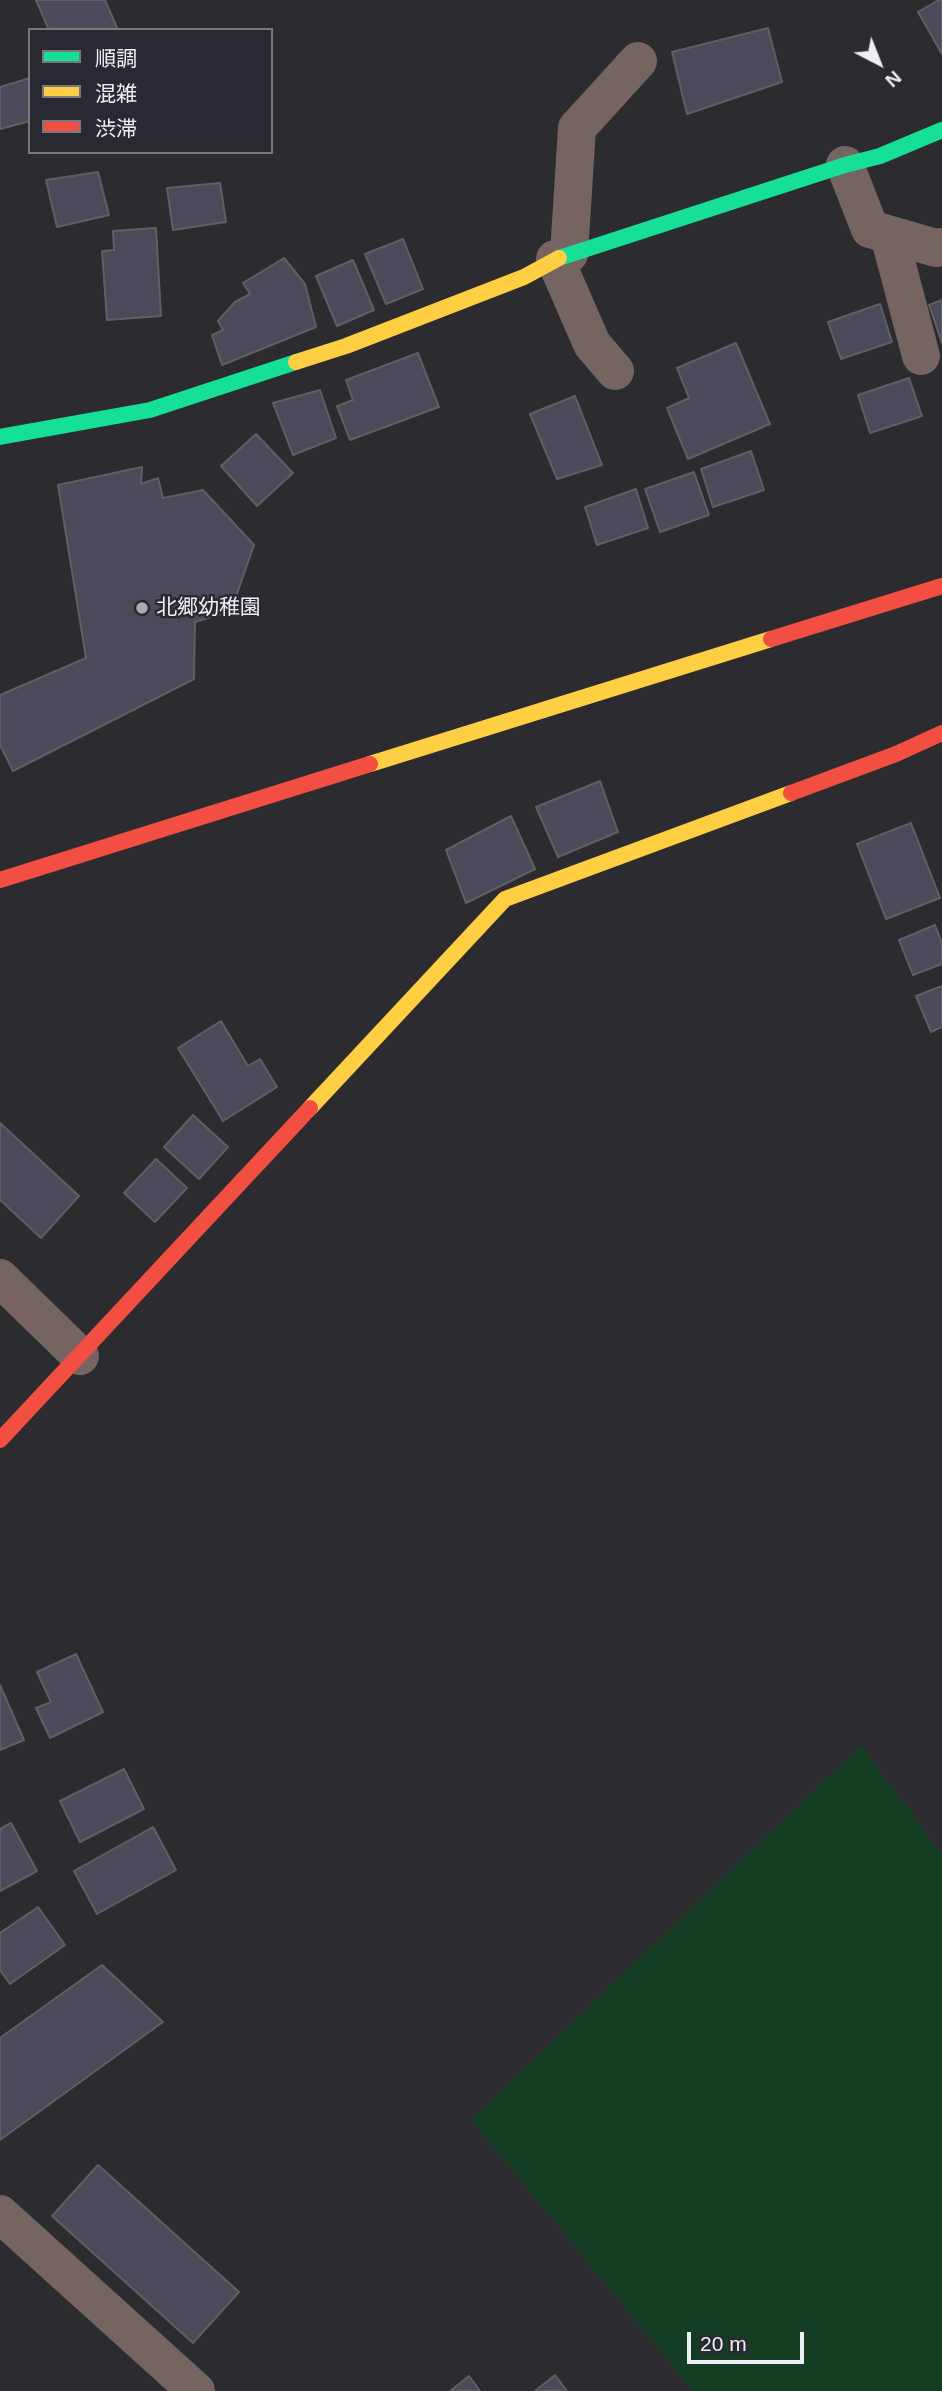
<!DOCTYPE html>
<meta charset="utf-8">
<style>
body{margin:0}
#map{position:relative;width:942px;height:2391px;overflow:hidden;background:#2b2b30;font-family:Arial,"Noto Sans JP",sans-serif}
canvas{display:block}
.legend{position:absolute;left:28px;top:28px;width:245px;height:126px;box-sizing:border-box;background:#292932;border:2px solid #787880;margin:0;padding:9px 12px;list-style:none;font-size:21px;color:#eeeef4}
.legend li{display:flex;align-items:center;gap:14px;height:35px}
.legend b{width:35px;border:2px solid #787880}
.north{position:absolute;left:844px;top:28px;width:70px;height:70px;-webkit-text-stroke:5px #292932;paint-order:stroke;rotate:138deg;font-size:19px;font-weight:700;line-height:28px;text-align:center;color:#eeeef4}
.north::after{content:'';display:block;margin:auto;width:24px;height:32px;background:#eeeef4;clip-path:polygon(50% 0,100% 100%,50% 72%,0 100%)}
.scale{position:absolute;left:687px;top:2332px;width:117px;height:32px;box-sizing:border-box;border:4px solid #eeeef4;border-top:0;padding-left:9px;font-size:21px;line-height:24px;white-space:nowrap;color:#eeeef4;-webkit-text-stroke:5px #292932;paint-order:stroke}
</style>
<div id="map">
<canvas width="942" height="2391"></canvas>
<ul class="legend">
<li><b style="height:9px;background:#16e098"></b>順調</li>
<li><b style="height:9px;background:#ffcf43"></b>混雑</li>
<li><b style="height:9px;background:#f24e42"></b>渋滞</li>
</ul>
<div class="north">N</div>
<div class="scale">20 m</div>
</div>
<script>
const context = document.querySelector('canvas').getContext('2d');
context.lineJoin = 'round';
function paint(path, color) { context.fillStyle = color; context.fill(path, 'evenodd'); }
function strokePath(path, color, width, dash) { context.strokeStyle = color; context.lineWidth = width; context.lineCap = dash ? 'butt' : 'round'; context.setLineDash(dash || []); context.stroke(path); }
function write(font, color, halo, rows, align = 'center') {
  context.font = font + ' Arial,"Noto Sans JP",sans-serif'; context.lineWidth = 5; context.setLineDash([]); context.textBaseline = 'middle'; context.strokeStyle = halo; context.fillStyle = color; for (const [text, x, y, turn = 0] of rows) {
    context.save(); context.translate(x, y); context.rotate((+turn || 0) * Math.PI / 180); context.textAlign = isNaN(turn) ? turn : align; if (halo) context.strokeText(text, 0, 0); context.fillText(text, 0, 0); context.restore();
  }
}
paint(new Path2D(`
 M861 1745 942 1854V2391H693L471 2120Z`), '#153d24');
const building = new Path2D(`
 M36 0H105L118 30H49Z
 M939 0H942V54L918 12Z
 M768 28 782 82 687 114 672 52Z
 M30 78V121L0 129V87Z
 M98 172 109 215 57 227 46 180Z
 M220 183 226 222 173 230 167 188Z
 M156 228 161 316 107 320 102 251 114 250 113 231Z
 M403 239 423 289 386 304 365 254Z
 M284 258 305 284 316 327 222 365 212 335 223 330 218 321 235 302 250 294 243 283Z
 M353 260 374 310 337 326 316 276Z
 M942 300V343L929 305Z
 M880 304 892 342 841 359 828 322Z
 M736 343 770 424 688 459 667 408 689 398 677 368Z
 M418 353 439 407 350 440 337 406 353 400 346 380Z
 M909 378 922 416 870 433 858 395Z
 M320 390 336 438 293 455 273 403Z
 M575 396 602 465 557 479 530 414Z
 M256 434 293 473 257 506 221 466Z
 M751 451 764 490 713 507 701 469Z
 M142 467 141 484 158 478 163 498 203 490 254 545 231 611 195 622 194 679 13 771 0 745V695L86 658 58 485Z
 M694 472 709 515 660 532 645 489Z
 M636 489 648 528 597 545 585 507Z
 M600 781 618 832 558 857 536 807Z
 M511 816 535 869 466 903 446 850Z
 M911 823 940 898 886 919 857 844Z
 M935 925 942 944V964L913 975 899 940Z
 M942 986V1027L931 1032 916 996Z
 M221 1021 248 1066 260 1059 277 1087 223 1121 178 1048Z
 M193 1115 228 1147 199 1179 164 1147Z
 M0 1123 79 1196 41 1238 0 1200Z
 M156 1159 187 1188 155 1222 124 1193Z
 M76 1654 103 1712 50 1738 36 1708 51 1702 37 1672Z
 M0 1685 24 1740 0 1750Z
 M124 1769 144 1809 80 1842 60 1801Z
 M11 1823 37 1871 0 1891V1829Z
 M153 1827 176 1870 97 1914 74 1871Z
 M38 1907 65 1945 10 1984 0 1970V1933Z
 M102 1965 163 2022 0 2140V2038Z
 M98 2165 239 2292 193 2343 52 2216Z
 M555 2375 567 2391H535Z
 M469 2376 480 2391H450Z`);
paint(building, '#4b4a5b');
strokePath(building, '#5f5f63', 2);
strokePath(new Path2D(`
 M845 165 870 229 936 248 942 247
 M889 235 921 356
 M569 254 577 128 638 61
 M555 259 592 344 615 371
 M0 1278 80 1356
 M0 2214 196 2391`), '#766460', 38);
strokePath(new Path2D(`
 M559 258 845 165 880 156 942 130
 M0 437 150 410 296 362`), '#16e098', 16);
strokePath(new Path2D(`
 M296 362 346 346 524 277 559 258
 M370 764 771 639
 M310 1108 505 899 791 793`), '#ffcf43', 16);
strokePath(new Path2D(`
 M771 639 942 586
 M791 793 896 754 942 733
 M0 880 370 764
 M0 1440 310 1108`), '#f24e42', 16);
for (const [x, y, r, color] of [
 [142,608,7,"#aaaaaf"]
]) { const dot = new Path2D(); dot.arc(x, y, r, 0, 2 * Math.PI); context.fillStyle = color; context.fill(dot); strokePath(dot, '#292932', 2.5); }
write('21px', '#eeeef4', '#292932', [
 ["北郷幼稚園",156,608]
], 'left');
</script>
